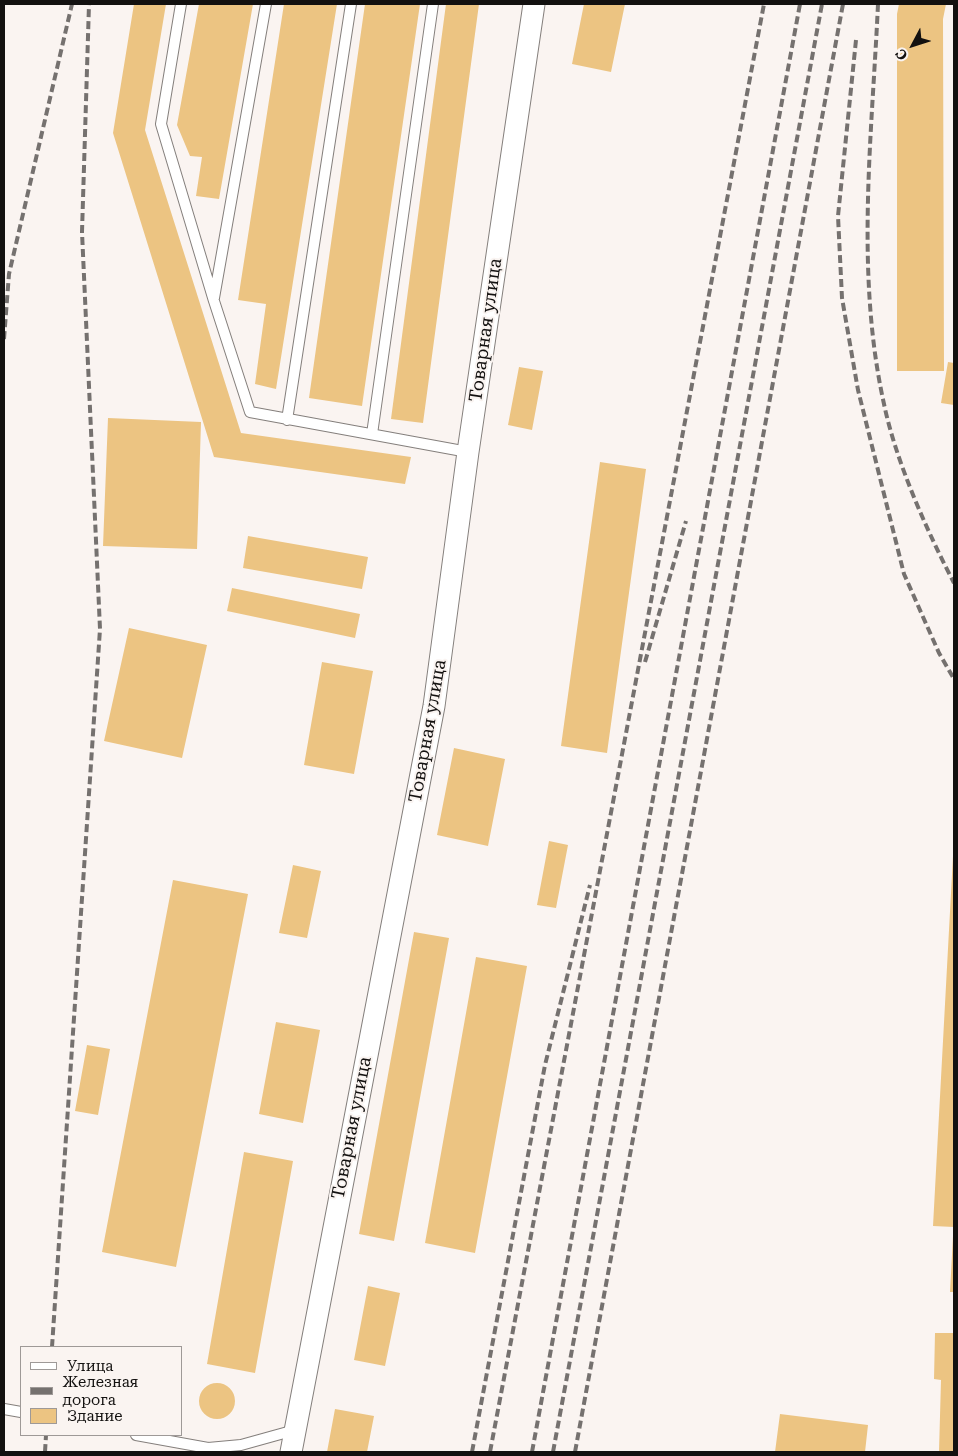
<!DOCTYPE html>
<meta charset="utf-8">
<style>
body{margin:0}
#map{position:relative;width:958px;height:1456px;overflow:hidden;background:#faf4f1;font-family:"Roboto Serif",serif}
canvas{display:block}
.frame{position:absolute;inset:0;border:5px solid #131110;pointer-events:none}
.legend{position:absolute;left:20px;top:1346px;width:162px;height:90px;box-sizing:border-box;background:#faf4f1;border:1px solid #9e9997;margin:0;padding:6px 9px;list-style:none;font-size:15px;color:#131110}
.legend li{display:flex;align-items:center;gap:10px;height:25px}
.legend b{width:25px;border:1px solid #9e9997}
.north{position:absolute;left:888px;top:20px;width:50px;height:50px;-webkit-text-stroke:4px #faf4f1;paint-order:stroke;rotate:230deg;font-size:14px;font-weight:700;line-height:20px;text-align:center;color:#131110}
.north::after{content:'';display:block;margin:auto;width:18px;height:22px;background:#131110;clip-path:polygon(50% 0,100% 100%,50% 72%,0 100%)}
</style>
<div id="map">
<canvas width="958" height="1456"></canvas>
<div class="frame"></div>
<ul class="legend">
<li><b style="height:6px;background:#fff"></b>Улица</li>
<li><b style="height:6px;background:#75716f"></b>Железная дорога</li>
<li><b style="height:14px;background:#ecc482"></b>Здание</li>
</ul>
<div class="north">С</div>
</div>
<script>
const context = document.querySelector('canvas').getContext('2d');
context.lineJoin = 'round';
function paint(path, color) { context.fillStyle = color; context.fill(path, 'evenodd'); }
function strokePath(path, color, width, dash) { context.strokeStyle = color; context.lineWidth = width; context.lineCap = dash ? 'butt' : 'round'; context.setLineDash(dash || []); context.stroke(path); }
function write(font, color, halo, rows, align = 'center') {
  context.font = font + ' "Roboto Serif",serif'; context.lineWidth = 4; context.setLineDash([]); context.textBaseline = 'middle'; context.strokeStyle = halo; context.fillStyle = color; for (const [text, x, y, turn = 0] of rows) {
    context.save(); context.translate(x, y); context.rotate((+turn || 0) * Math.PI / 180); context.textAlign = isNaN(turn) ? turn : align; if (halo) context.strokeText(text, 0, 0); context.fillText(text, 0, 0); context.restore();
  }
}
paint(new Path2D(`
 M134 4H166L145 130 241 433 411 457 405 484 214 457 113 133Z
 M199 4H253L219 199 196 196 202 157 190 156 177 125Z
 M284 4H337L276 389 255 384 266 304 238 300Z
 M365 4H420L362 406 309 398Z
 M446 4H479L423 423 391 419Z
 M584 4H625L611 72 572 64Z
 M899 4H946L943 19 944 371H897V14Z
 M948 362 954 363V405L941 403Z
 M519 367 543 371 532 430 508 425Z
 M108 418 201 422 197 549 103 546Z
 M600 462 646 469 607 753 561 746Z
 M248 536 368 557 362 589 243 568Z
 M232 588 360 614 355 638 227 611Z
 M129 628 207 645 182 758 104 741Z
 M322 662 373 671 354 774 304 765Z
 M454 748 505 759 488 846 437 835Z
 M549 841 568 845 556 908 537 905Z
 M953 856H954V1227L933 1226Z
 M293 865 321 871 307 938 279 933Z
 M173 880 248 894 176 1267 102 1252Z
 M414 932 449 938 394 1241 359 1234Z
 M476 957 527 966 475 1253 425 1243Z
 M276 1022 320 1030 303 1123 259 1114Z
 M87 1045 110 1049 98 1115 75 1111Z
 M244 1152 293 1161 255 1373 207 1364Z
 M953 1236H954V1292H950Z
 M368 1286 400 1293 385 1366 354 1360Z
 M935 1333H954V1452H939L941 1380 934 1379Z
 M199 1401a18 18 0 1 1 36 0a18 18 0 1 1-36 0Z
 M335 1409 374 1416 367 1452H327Z
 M780 1414 868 1425 865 1452H775Z`), '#ecc482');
const lane = new Path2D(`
 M181 4 161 124 214 301 250 412 468 452
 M214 298 266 4
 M287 420 351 4
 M372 434 433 4
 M4 1409 21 1412
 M136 1435 208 1448 241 1445 295 1430`);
const street = new Path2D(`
 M291 1452 434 706 468 452 534 4`);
strokePath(lane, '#847f7c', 12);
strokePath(street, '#847f7c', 23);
strokePath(lane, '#fff', 10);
strokePath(street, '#fff', 21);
strokePath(new Path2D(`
 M878 4C872 136 855 273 884 404 896 462 927 531 954 583
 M856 40 838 216 842 298 858 390 904 574 939 653 954 679
 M4 339 9 274 72 4
 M645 662 686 521
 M52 1347 100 629 82 232 89 4
 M45 1452 46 1435
 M472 1452 545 1065 590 885
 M490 1452 764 4
 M532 1452 800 4
 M553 1452 822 4
 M575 1452 843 4`), '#75716f', 4, [8, 4]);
write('18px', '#131110', '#faf4f1', [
 ["Товарная улица",486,330,-82],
 ["Товарная улица",428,731,-80],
 ["Товарная улица",352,1128,-79]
]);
</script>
